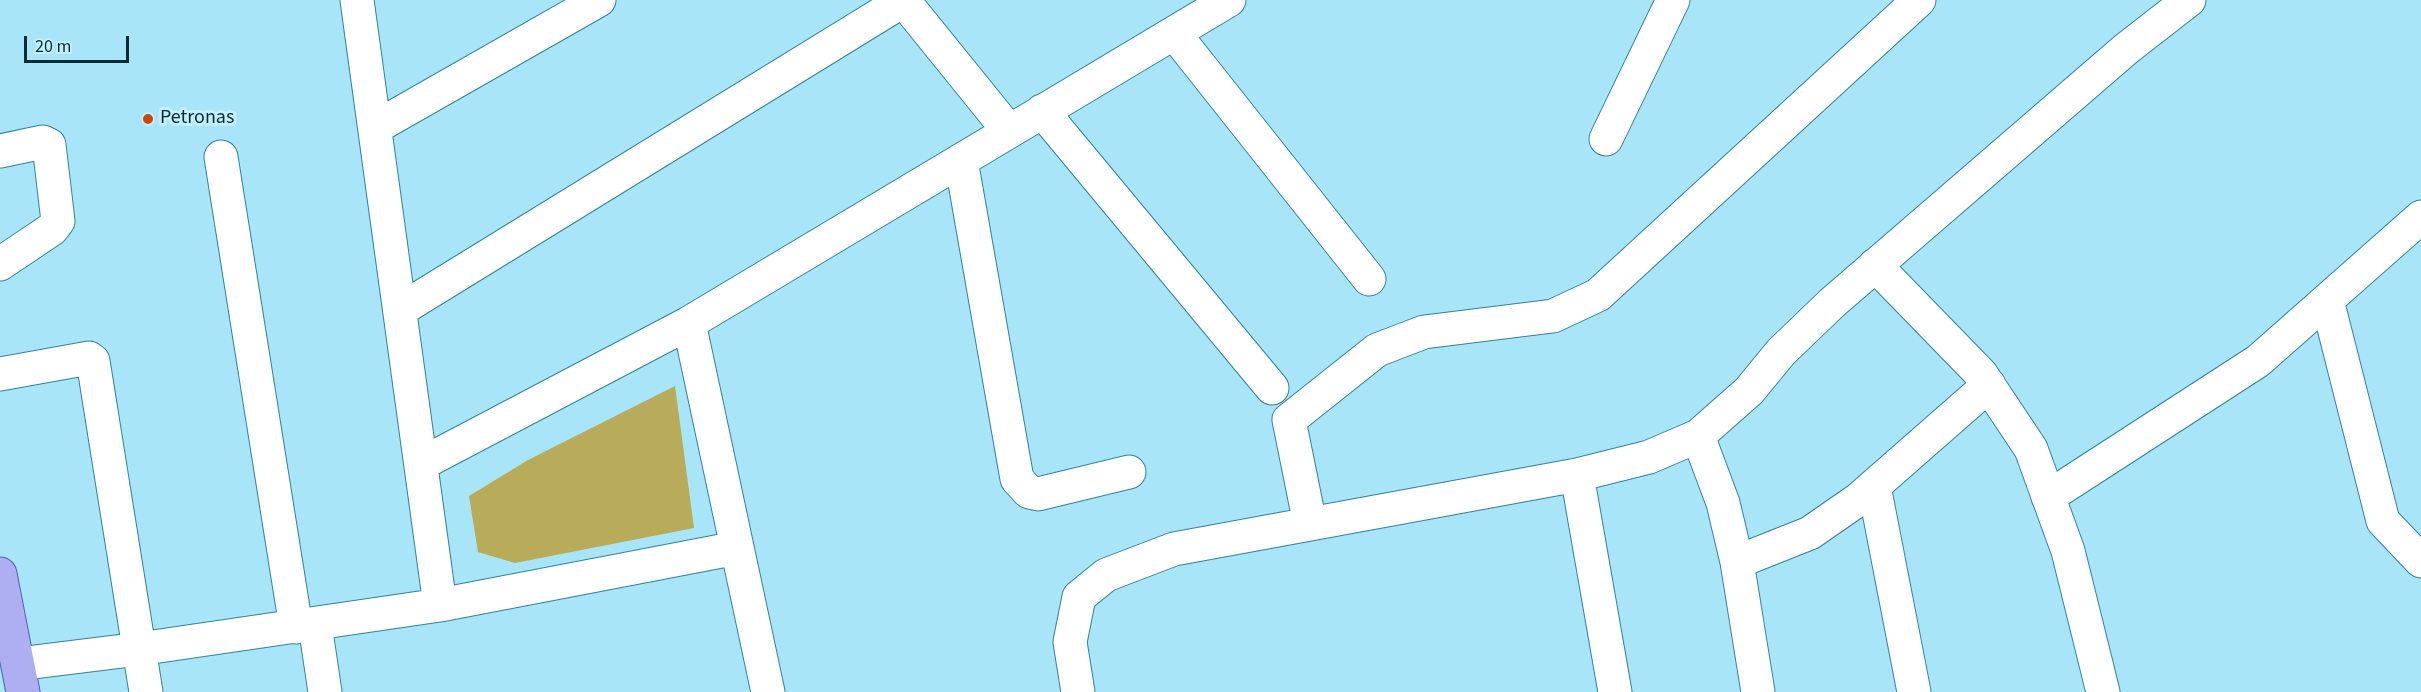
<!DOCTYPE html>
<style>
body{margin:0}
#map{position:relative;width:2421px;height:692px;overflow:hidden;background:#a8e5f9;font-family:"Source Sans 3",sans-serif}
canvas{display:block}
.scale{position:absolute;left:24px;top:36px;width:105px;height:27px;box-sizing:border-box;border:3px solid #072a34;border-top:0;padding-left:8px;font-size:18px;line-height:21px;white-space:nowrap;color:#072a34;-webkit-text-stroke:4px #c3f0ff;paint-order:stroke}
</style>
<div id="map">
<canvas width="2421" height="692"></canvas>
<div class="scale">20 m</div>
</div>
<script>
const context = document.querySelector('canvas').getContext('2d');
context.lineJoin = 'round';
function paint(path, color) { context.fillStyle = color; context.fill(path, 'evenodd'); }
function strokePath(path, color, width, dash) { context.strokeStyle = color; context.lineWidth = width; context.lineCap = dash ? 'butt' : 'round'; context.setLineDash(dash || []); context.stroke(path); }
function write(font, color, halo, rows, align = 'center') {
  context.font = font + ' "Source Sans 3",sans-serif'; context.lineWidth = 6; context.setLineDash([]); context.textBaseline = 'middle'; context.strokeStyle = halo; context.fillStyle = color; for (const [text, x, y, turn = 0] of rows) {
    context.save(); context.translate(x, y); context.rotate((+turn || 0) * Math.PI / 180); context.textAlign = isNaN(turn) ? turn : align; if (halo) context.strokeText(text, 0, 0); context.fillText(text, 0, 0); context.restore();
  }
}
paint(new Path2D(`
 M675 386 694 528 515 563 478 552 469 496 528 460Z`), '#b8ab59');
const minor = new Path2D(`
 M357 0 440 605
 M903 0 1009 131
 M1174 33 1369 279
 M1042 111 1272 388
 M376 127 599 0
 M1606 139 1673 0
 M0 151 43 142 49 145 58 221 52 229 0 264
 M221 157 296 627
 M961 160 1017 479 1029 492 1038 494 1129 472
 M1875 265 1981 374 2031 449 2068 551 2103 692
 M2327 300 2383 521 2421 561
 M400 310 904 0
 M689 323 768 692
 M0 374 89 358 93 361 146 692
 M421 464 689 323 1229 0
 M1577 475 1615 692
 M1874 486 1914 692
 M2048 497 2258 361 2421 217
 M1310 524 1289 420 1377 350 1424 332 1553 316 1598 295 1919 0
 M1737 562 1810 533 1859 499 1989 385
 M315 625 325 692
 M18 664 139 649 440 605 737 548
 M1078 692 1070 642 1079 597 1106 575 1174 549 1577 475 1649 457 1698 436
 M1758 692 1737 562 1723 503 1698 436 1749 391 1781 352 1832 303 2126 49 2189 0`);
const major = new Path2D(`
 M0 574 23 692`);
strokePath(minor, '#32839a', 35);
strokePath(major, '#505dab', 35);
strokePath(minor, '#fff', 33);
strokePath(major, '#aeaff3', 33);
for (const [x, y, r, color] of [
 [148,119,6,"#cc4701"]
]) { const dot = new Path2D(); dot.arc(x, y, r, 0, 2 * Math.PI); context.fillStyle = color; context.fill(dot); strokePath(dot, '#c3f0ff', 2); }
write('20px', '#072a34', '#c3f0ff', [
 ["Petronas",160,119]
], 'left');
</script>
